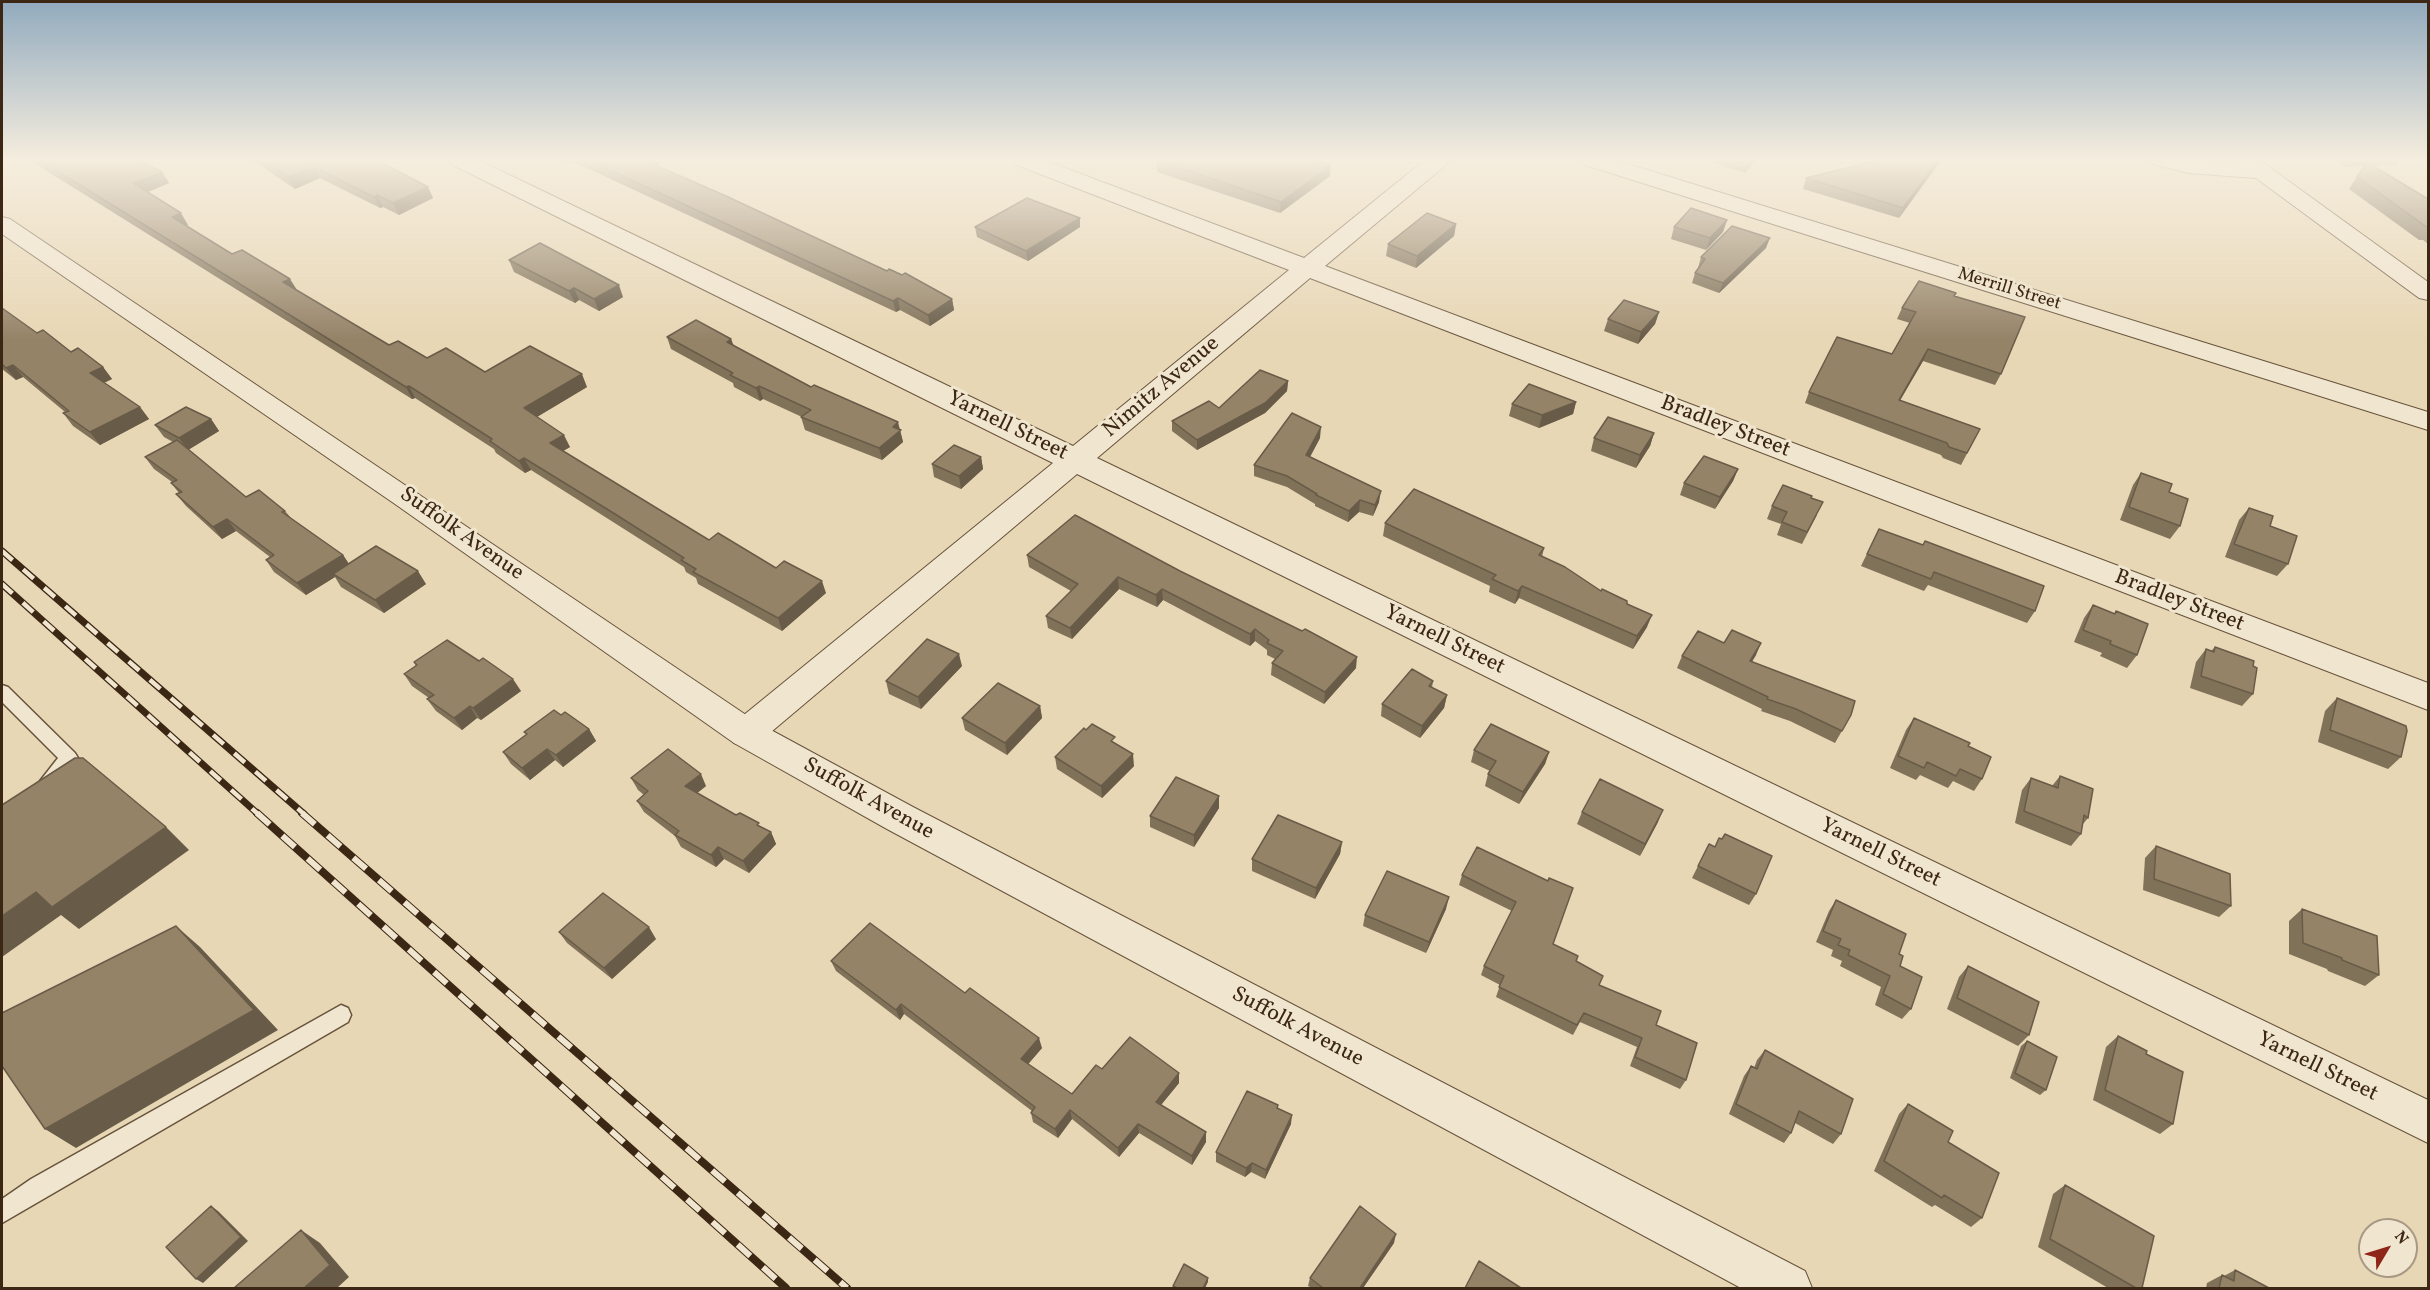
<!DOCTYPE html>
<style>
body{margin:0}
#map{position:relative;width:2430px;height:1290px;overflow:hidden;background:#e8d7b5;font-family:Vollkorn,serif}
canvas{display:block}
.frame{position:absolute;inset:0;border:3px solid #3c2714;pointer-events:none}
.north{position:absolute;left:2358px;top:1218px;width:60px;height:60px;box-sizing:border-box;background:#f0e5cf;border:2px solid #a89984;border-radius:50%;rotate:52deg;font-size:16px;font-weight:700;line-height:24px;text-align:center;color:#3c2714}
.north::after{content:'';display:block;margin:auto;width:21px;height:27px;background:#8f2418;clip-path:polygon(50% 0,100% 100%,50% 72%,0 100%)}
</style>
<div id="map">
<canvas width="2430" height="1290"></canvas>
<div class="frame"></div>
<div class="north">N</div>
</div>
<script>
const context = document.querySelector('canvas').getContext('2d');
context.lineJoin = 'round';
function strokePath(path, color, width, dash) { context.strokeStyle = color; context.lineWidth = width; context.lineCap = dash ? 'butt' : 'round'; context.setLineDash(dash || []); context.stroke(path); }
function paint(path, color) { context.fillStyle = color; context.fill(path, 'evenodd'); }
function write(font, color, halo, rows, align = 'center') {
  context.font = font + ' Vollkorn,serif'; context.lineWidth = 6; context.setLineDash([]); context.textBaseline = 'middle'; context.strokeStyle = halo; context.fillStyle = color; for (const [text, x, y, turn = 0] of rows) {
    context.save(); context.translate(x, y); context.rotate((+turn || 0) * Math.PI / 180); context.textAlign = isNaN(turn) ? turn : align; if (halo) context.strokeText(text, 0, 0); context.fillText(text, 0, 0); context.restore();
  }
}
const service = new Path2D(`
 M2 685 8 687 75 753 78 758C72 770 57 791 43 786L40 781 58 758 2 702Z
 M341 1005 348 1008 351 1015 348 1022 2 1223V1199L31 1179Z`);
const minor = new Path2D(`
 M448 159H476L1073 446 1289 270 1014 164 1011 159H1041L1304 258 1426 159H1450L1447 164 1325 266 2428 683V710L1310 278 1097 458 2428 1100V1143L1077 474 758 743 746 747 734 743 729 733 734 723 1053 463 451 164Z
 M1579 159H1612L2428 412V430L1582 164Z
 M2150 159H2186L2236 163 2233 159H2258L2428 282V300L2419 298 2256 178 2188 173 2153 164Z`);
const tertiary = new Path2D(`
 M2 217 10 219 758 723 913 807 1805 1271 1812 1288H1741L887 829 734 743 395 504 2 234Z`);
strokePath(service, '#67533c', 3);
strokePath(minor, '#67533c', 2);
strokePath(tertiary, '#67533c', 2);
paint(service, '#f0e5cf');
paint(minor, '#f0e5cf');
paint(tertiary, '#f0e5cf');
const railFar1 = new Path2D(`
 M2 551 304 814
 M2 584 258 814`);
const rail = new Path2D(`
 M257 813 786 1288
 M302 813 847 1288`);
strokePath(railFar1, '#3c2714', 7);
strokePath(rail, '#3c2714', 8);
strokePath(railFar1, '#f0e5cf', 4.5, [14]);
strokePath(rail, '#f0e5cf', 6, [17]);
paint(new Path2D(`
 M31 159H137L162 172 169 183 147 192 188 225H186L232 254 389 345 427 358 485 372 587 387 537 417 570 447 563 451 709 540 776 568 826 593 782 631 698 584 696 578 686 572 684 567 531 470 525 473 496 453 494 449 415 398 412 399 34 163Z
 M253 159H375L428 187 433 198 399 215 383 207 380 208 320 178 295 189 254 161Z
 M561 159H648L659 164 660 168 887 271 952 299 954 310 930 326 900 310 896 312 587 168Z
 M1715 159H1757L1745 173 1714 163Z
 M1942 159 1899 218 1803 189 1806 178Z
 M2334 159H2401L2397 165 2373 166 2428 199V244L2423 240H2419L2349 189 2364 166 2345 167Z
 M1156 160 1330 176 1280 213 1157 172Z
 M1727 220 1723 232 1706 250 1671 239 1674 227Z
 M1456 224 1454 236 1416 268 1386 256 1388 244Z
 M975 227H1080L1028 261 977 237Z
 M1766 248 1719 293 1692 283 1695 273 1699 268H1698L1701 257Z
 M509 260 623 297 599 311 579 300 575 303 514 272Z
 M1954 296 2001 374 1995 385 1923 361 1900 400 1980 429 1961 465 1943 458 1941 455 1805 403 1809 392 1892 354 1910 323 1897 319 1902 308Z
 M2 308 30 329 71 352 103 367 112 379 104 383 140 407 149 419 100 445 73 426 63 413 65 412 23 377 16 380 2 369Z
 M1659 312 1655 324 1638 344 1604 331 1608 319Z
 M667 337 731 339 734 346 811 387 900 430 903 442 882 460 805 430 801 417H802L763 399 760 401 734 387 733 383 671 349Z
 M1288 381 1287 391 1265 413 1197 450 1172 431V421L1219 408Z
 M1576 402 1573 414 1539 428 1509 416 1512 404Z
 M211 419 219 431 188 450 246 497 285 511 291 518 343 555 349 564 426 584 384 613 341 587 335 577 306 595 274 572 266 560 270 557 236 531 222 539 186 506 176 494 179 493 171 483 172 482 154 469 145 457 173 442 164 437 155 425Z
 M1654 433 1650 446 1636 468 1591 451 1594 438Z
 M1320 438 1310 457 1379 502 1373 516 1359 512 1348 522 1315 506V504L1287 487 1254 476V465Z
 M981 457 983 469 961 489 934 477 932 464Z
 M1738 469 1733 481 1715 509 1680 495 1684 483Z
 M2141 473 2169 492 2180 526 2170 539 2120 520 2133 485Z
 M1811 498 1817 515 1802 544 1777 535 1781 524 1767 519 1772 506Z
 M2249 508 2270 526 2288 564 2277 576 2225 557 2239 520Z
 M1075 515 1356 668 1324 704 1271 675 1272 663 1275 659 1267 655V650L1255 641 1250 646 1163 600 1157 607 1119 589 1072 639 1048 628 1046 616 1071 591 1029 567 1027 555Z
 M1385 523 1544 548 1542 557 1601 591 1647 627 1633 649 1519 598 1515 604 1489 592 1490 586 1383 536Z
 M1879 529 1923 545 1925 541 2035 611 2027 623 1928 585 1924 591 1861 566Z
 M2093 605 2114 614 2116 611 2137 655 2127 668 2100 656 2102 653 2074 642 2084 618Z
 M1724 643 1756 655 1752 662 1851 715 1835 743 1790 721 1761 711 1762 709 1677 668 1682 656Z
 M2215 647 2253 666V694L2242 706 2190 688 2196 662 2206 649 2211 651Z
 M479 661 521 691 481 720 477 718 462 730 436 711 427 699 429 698 412 686 404 674 416 666 414 662Z
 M962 666 921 709 889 694 886 681Z
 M1433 681 1432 688 1447 695 1444 708 1420 738 1381 716 1382 704Z
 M2337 698 2401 757 2388 769 2318 742 2325 711Z
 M1040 706 1042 718 1007 755 965 730 962 718Z
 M561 715 589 729 596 741 563 767 555 760 530 780 511 764 503 752 526 735 524 732Z
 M1914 718 1968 746 1982 779 1974 791 1953 781 1948 788 1920 775 1916 780 1890 768 1906 730Z
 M1115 743 1134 766 1102 798 1057 769 1055 757Z
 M1474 750 1549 752 1545 764 1519 804 1485 786 1488 774 1490 771 1471 762Z
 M2060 776 2088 818 2083 824 2081 834 2071 846 2015 823 2022 790 2031 778 2052 786Z
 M631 778 706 786 697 793 736 815 771 832 776 844 749 873 724 859 716 867 681 847 675 836 644 812 637 801 644 795 638 790Z
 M1219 808 1194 847 1150 827V816Z
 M1582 812 1658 822 1640 856 1577 824Z
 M1719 838 1756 894 1749 905 1692 878 1709 844 1715 847Z
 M1342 842 1340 854 1315 899 1252 871V859Z
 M2156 846 2231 906 2219 917 2143 890 2145 858Z
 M1477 847 1553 944 1576 961 1599 985 1656 1025 1686 1080 1680 1089 1630 1066 1637 1047 1580 1022 1573 1035 1496 997 1500 985 1481 975 1484 966 1512 911 1459 885 1462 875Z
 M1836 900 1899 954 1900 966 1911 1009 1902 1019 1875 1005 1881 987 1840 966 1842 961 1831 956 1833 950 1816 942 1829 911Z
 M1446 909 1426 953 1363 926 1365 915Z
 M2302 909 2379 975 2365 986 2328 971 2327 969 2289 954V921Z
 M559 932 656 939 612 979 567 943Z
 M831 961 965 993 1042 1048 1028 1064 1072 1094 1102 1069 1179 1073V1083L1161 1105 1206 1142 1192 1165 1139 1133 1119 1157 1072 1119 1058 1138 1033 1122 1031 1113 1032 1111 904 1014 900 1020 836 971Z
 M1968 966 2029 1035 2018 1046 1947 1009 1959 977Z
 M2118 1036 2146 1054 2173 1124 2160 1134 2093 1100 2106 1047Z
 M2027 1041 2046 1090 2040 1095 2010 1078 2021 1046Z
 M1765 1050 1841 1134 1833 1144 1795 1123 1791 1133 1784 1143 1729 1114 1744 1076 1751 1066 1754 1068 1757 1060Z
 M1908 1104 1948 1142 1982 1218 1971 1227 1935 1205 1932 1207 1874 1171 1899 1114Z
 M1278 1105V1108L1291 1124 1265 1179 1251 1172 1245 1177 1216 1162V1152Z
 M2065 1185 2142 1288H2108L2038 1247 2053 1194Z
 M1394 1243 1363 1288H1312L1308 1286 1310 1278Z
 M2235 1270 2269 1288H2206L2207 1283 2222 1275 2224 1276Z`), '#807159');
paint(new Path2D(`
 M1752 159H1757L1745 173 1749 163Z
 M1939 159H1942L1899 218 1903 208Z
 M1331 165 1330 176 1280 213 1281 202Z
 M314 167 320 178 295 189 289 177Z
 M162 172 169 183 141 195 133 183Z
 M428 187 433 198 399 215 393 203Z
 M377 195 383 207 380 208 374 197Z
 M181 213 188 225 179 228 172 217Z
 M1080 218V227L1028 261 1026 251Z
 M1727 220 1723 232 1706 250 1710 238Z
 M1456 224 1454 236 1416 268 1417 256Z
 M1770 238 1766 248 1719 293 1723 283Z
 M290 279 297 290 283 282Z
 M619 285 623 297 599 311 594 299Z
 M574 288 579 300 575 303 569 291Z
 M898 298 900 310 896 312 893 301Z
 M952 299 954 310 930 326 928 315Z
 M1659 312 1655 324 1638 344 1641 332Z
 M731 339 735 351 727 342Z
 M1928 349 1923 361 1894 411 1899 400Z
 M13 365 23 377 16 380 6 368Z
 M103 367 112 379 99 385 90 373Z
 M582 374 587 387 530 421 524 408Z
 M1288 381 1287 391 1265 413 1197 450V440Z
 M409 386 415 398 412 399 406 387Z
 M759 386 763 399 760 401 756 388Z
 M1576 402 1573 414 1539 428 1542 415Z
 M140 407 149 419 100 445 90 432Z
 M211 419 219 431 188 450 179 438Z
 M898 422 903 442 882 460 879 448 893 427Z
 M1321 427 1320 438 1305 466 1306 455Z
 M1654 433 1650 446 1636 468 1640 455Z
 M564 435 570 447 556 455 550 443Z
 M981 457 983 469 961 489 959 476Z
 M524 458 531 470 525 473 519 461Z
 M1738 469 1733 481 1715 509 1720 497Z
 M1381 491 1379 502 1373 516 1375 505Z
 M1360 500 1359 512 1348 522 1349 511Z
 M227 519 236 531 222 539 213 527Z
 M343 555 351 567 333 574 335 577 306 595 297 583Z
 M418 571 426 584 384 613 375 600Z
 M1118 577 1119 589 1072 639 1070 628Z
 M822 581 826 593 782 631 778 618Z
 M1522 586 1519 598 1515 604 1518 591Z
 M1162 589 1163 600 1157 607 1156 595Z
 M1652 615 1647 627 1633 649 1637 636Z
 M1255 629V641L1250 646V634Z
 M1761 643 1756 655 1744 673 1750 661Z
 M959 654 962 666 921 709 918 697Z
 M1357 657 1356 668 1324 704 1325 692Z
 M513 679 521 691 481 720 473 708Z
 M1447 695 1444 708 1420 738 1422 726Z
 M470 706 477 718 462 730 454 718Z
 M1040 706 1042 718 1007 755 1005 743Z
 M589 729 596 741 563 767 556 755Z
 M547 749 555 760 530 780 522 768Z
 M1549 752 1545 764 1519 804 1523 792Z
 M1133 754 1134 766 1102 798 1101 786Z
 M701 774 706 786 691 798 685 786Z
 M1219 796V808L1194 847V835Z
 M1663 810 1658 822 1640 856 1645 844Z
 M166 827 189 850 79 929 61 915 2 957V916L36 892Z
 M771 832 776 844 749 873 743 861Z
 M1342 842 1340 854 1315 899 1316 888Z
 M718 847 724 859 716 867 711 855Z
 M1449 897 1446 909 1426 953 1429 942Z
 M176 926 200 947 278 1030 76 1148 45 1129Z
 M649 927 656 939 612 979 604 968Z
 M901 1004 904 1014 900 1020 896 1010Z
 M1039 1038 1042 1048 1024 1069 1021 1059Z
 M1179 1073V1083L1156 1111V1102Z
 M1070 1110 1072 1119 1058 1138 1055 1129Z
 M1292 1115 1291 1124 1265 1179 1266 1170Z
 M1138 1124 1139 1133 1119 1157 1118 1148Z
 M1206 1132V1142L1192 1165V1156Z
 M1252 1163 1251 1172 1245 1177 1246 1168Z
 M211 1206 218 1211 248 1241 203 1283 196 1279Z
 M301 1230 320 1243 349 1277 337 1288H304Z
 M1396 1234 1394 1243 1363 1288H1360Z
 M1208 1278V1282L1205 1288H1203Z`), '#685c49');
const building = new Path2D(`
 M38 159H137L162 172 133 183 181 213 172 217 232 254 242 250 290 279 283 282 389 345 398 341 427 358 446 348 485 372 530 346 582 374 524 408 564 435 550 443 709 540 718 533 776 568 784 561 822 581 778 618 693 572 696 569 681 560 684 558 615 514 524 458 519 461 490 441 492 439 409 386 406 387Z
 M261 159H375L428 187 393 203 377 195 374 197 314 167 289 177Z
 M586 159H648L659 164 655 165 726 196 887 271 889 269 902 275 905 273 952 299 928 315 898 298 893 301Z
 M1159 159H1313L1331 165 1281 202 1156 160Z
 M1734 159H1752L1749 163Z
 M1883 159H1939L1903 208 1806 178Z
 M2367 162 2428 199V228L2357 177Z
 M1027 198 1080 218 1026 251 975 227Z
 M1691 208 1727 220 1710 238 1674 227Z
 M1427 213 1456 224 1417 256 1388 244Z
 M1732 226 1770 238 1723 283 1695 273 1705 259 1701 257Z
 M540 243 619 285 594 299 574 288 569 291 509 260Z
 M1919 281 1956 293 1954 296 2025 317 2001 374 1928 349 1899 400 1980 429 1967 453 1949 447 1947 443 1809 392 1837 337 1892 354 1916 312 1902 308Z
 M1624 300 1659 312 1641 332 1608 319Z
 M2 308 37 333 43 330 71 352 78 348 103 367 90 373 140 407 90 432 63 413 69 411 13 365 6 368 2 364Z
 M696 320 731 339 727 342 811 387 814 385 898 422 893 427 901 430 879 448 801 417 811 410 759 386 756 388 730 375 733 373 667 337Z
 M1260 370 1288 381 1265 403 1197 440 1172 421 1209 401 1219 408Z
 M1529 384 1576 402 1542 415 1512 404Z
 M186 407 211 419 179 438 155 425Z
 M1292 413 1321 427 1306 455 1381 491 1375 505 1360 500 1349 511 1316 495 1317 494 1287 476 1254 465Z
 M1608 417 1654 433 1640 455 1594 438Z
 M177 440 246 497 259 490 285 511 282 512 343 555 297 583 266 560 274 555 227 519 213 527 176 494 182 492 171 483 177 480 145 457Z
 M954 445 981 457 959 476 932 464Z
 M1704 456 1738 469 1720 497 1684 483Z
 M2141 473 2172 484 2169 492 2188 499 2180 526 2129 507Z
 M1783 485 1812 496 1811 498 1823 502 1807 532 1782 522 1787 512 1772 506Z
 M1414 489 1544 548 1539 555 1565 567 1601 591 1602 589 1627 601V604L1652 615 1637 636 1522 586 1518 591 1492 579 1496 575 1385 523Z
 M2249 508 2273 516 2270 526 2297 536 2288 564 2234 544Z
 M1075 515 1180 571 1302 631 1305 629 1357 657 1325 692 1272 663 1283 651 1267 643 1269 640 1255 629 1250 634 1162 589 1156 595 1118 577 1070 628 1046 616 1078 584 1027 555Z
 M1879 529 1923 545 1925 541 2044 586 2035 611 1934 572 1931 579 1867 554Z
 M376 546 418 571 375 600 333 574Z
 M2093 605 2115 614 2116 611 2148 624 2137 655 2110 644 2111 641 2083 630Z
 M1732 630 1761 643 1750 661 1855 701 1851 715 1842 731 1796 709 1767 699 1768 697 1682 656 1698 631 1724 643Z
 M927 639 959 654 918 697 886 681Z
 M447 640 479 661 483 658 513 679 473 708 470 706 454 718 427 699 434 695 404 674 417 665 414 662Z
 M2215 647 2254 661 2253 666 2257 668 2253 694 2201 676 2206 649 2214 652Z
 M1412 669 1433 681 1429 686 1447 695 1422 726 1382 704Z
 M998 683 1040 706 1005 743 962 718Z
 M2337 698 2406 726 2407 731 2401 757 2330 730Z
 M554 710 561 715 565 712 589 729 556 755 547 749 522 768 503 752 527 734 524 732Z
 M1914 718 1970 743 1968 746 1991 757 1982 779 1960 769 1956 776 1927 762 1924 768 1898 756Z
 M1092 724 1115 737 1111 741 1133 754 1101 786 1055 757 1084 728 1086 730Z
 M1491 724 1549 752 1523 792 1488 774 1496 761 1474 750Z
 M668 749 701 774 685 786 736 815 740 813 759 823 757 825 771 832 743 861 718 847 711 855 675 835 679 831 637 801 648 791 631 778Z
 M75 758H83L166 827 52 907 36 892 2 916V805Z
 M2060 776 2093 789 2088 818 2084 815 2081 834 2024 811 2031 778 2058 788Z
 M1176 777 1219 796 1194 835 1150 816Z
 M1600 779 1663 810 1645 844 1582 812Z
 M1278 815 1342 842 1316 888 1252 859Z
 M1725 834 1772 856 1756 894 1698 866 1709 844 1715 847 1719 838 1722 839Z
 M2156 846 2230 874 2231 906 2154 879Z
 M1477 847 1548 881 1549 878 1573 888 1553 944 1578 956 1576 961 1603 976 1599 985 1661 1011 1656 1025 1697 1043 1686 1080 1635 1057 1642 1038 1584 1013 1577 1025 1499 987 1504 976 1484 966 1516 902 1462 875Z
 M1387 871 1449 897 1429 942 1365 915Z
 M603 893 649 927 604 968 559 932Z
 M1836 900 1906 934 1899 954 1903 956 1900 966 1922 977 1911 1009 1883 994 1890 976 1848 955 1850 950 1838 945 1841 939 1823 931Z
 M2302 909 2377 936 2379 975 2342 960V958L2303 943Z
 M870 923 965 993 970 988 1039 1038 1021 1059 1072 1094 1096 1065 1102 1069 1130 1037 1179 1073 1156 1102 1206 1132 1192 1156 1138 1124 1118 1148 1070 1110 1055 1129 1031 1113 1035 1107 901 1004 896 1010 831 961Z
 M176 926 254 1010 45 1129 2 1066V1013Z
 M1968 966 2039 1002 2029 1035 1957 998Z
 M2118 1036 2147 1051 2146 1054 2183 1072 2173 1124 2105 1090Z
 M2027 1041 2057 1057 2046 1090 2015 1073Z
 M1765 1050 1853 1099 1841 1134 1799 1111 1791 1133 1736 1104 1751 1066 1757 1069Z
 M1247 1091 1278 1105 1277 1108 1292 1115 1266 1170 1252 1163 1246 1168 1216 1152Z
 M1908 1104 1953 1131 1948 1142 1999 1173 1982 1218 1944 1195 1942 1198 1884 1161Z
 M2065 1185 2154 1236 2142 1288H2136L2050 1239Z
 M211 1206 241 1237 196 1279 166 1247Z
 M1360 1206 1396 1234 1360 1288H1323L1310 1278Z
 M301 1230 330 1265 304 1288H234Z
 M1479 1261 1521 1288H1465Z
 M1184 1264 1208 1278 1203 1288H1177L1173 1286Z
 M2235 1270 2269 1288H2219L2222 1275 2234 1281Z`);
paint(building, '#958368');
strokePath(building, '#685c49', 1.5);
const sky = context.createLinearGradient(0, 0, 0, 339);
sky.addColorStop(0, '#91aabe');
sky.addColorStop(0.47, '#f5edde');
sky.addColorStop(1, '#f5edde00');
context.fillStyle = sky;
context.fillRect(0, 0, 2430, 339);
write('18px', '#3c2714', '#f0e5cf', [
 ["Merrill Street",2009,290,17]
]);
write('22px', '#3c2714', '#f0e5cf', [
 ["Nimitz Avenue",1162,388,-40],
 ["Yarnell Street",1007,427,26],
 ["Bradley Street",1725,428,21],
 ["Suffolk Avenue",461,535,35],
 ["Bradley Street",2179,602,21],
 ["Yarnell Street",1444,641,26],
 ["Suffolk Avenue",868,800,29],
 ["Yarnell Street",1880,854,26],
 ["Suffolk Avenue",1297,1028,28],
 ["Yarnell Street",2317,1068,26]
]);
</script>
